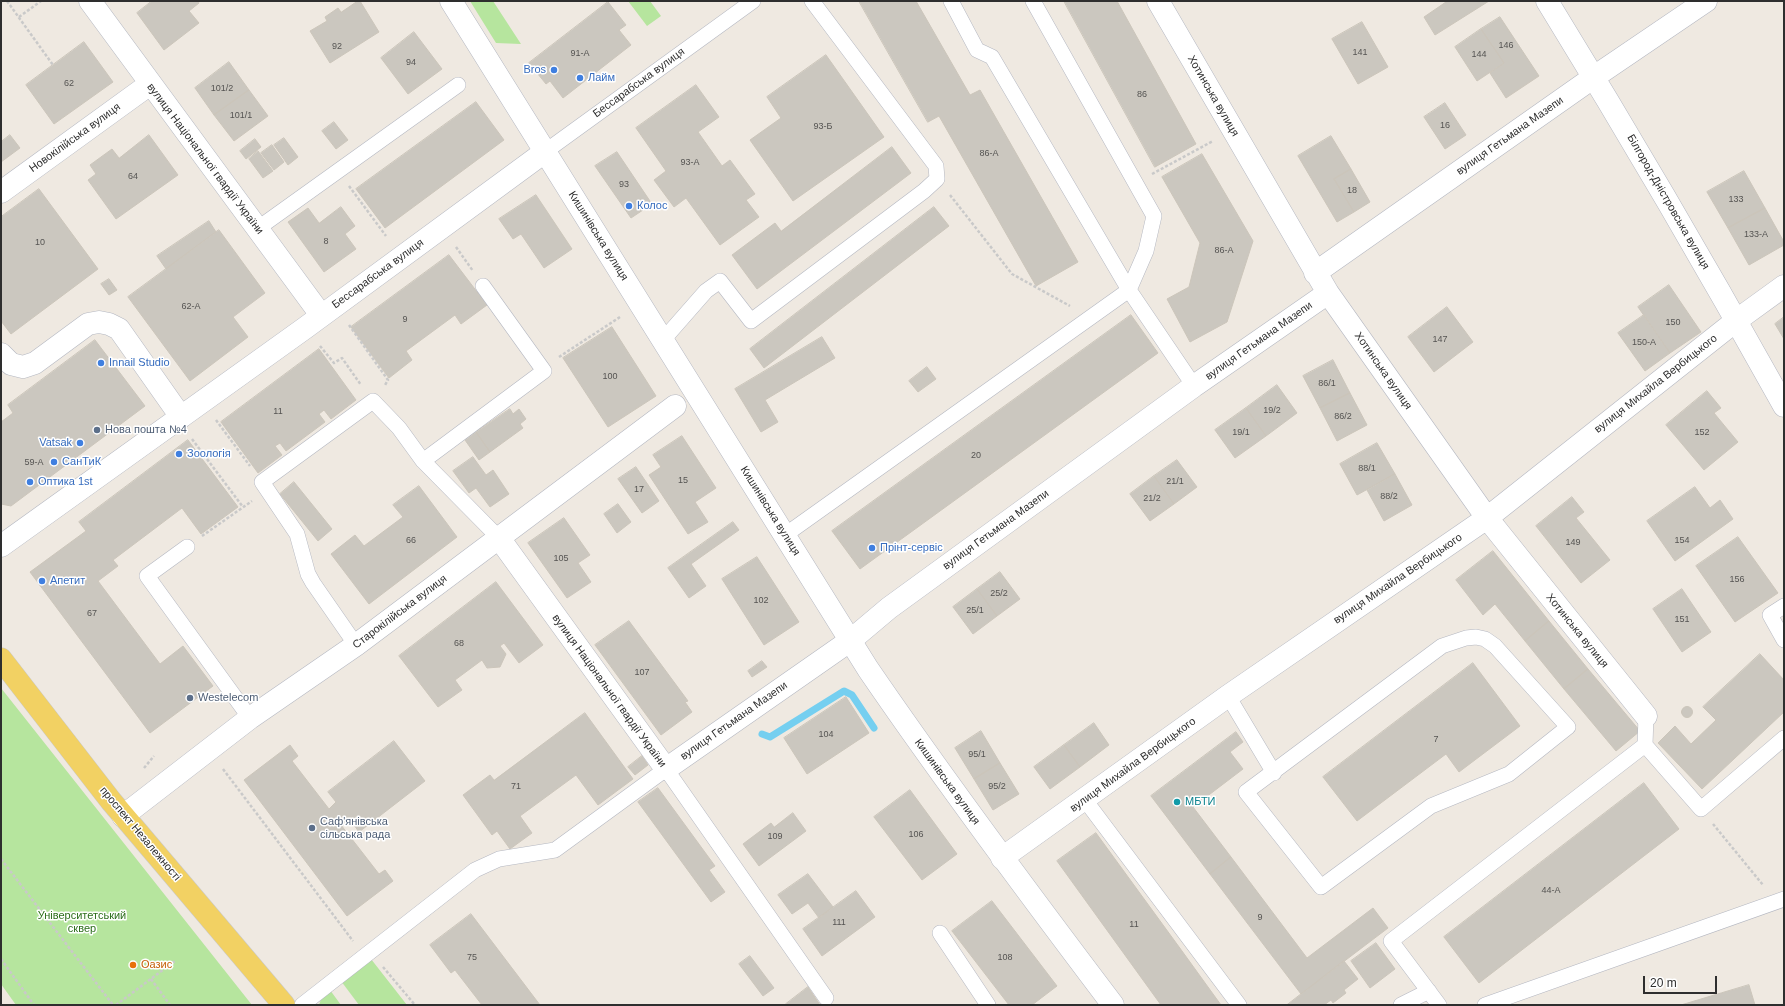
<!DOCTYPE html>
<meta charset="utf-8">
<style>
body{margin:0}
#map{position:relative;width:1785px;height:1006px;overflow:hidden;background:#efe9e1;font-family:Arial,sans-serif}
canvas{display:block}
.frame{position:absolute;inset:0;border:2px solid #2e2e2e;pointer-events:none}
.scale{position:absolute;left:1643px;top:976px;width:74px;height:18px;box-sizing:border-box;border:2px solid #2e2e2e;border-top:0;padding-left:5px;font-size:12px;line-height:14px;white-space:nowrap;color:#2e2e2e;-webkit-text-stroke:3px #fff;paint-order:stroke}
</style>
<div id="map">
<canvas width="1785" height="1006"></canvas>
<div class="frame"></div>
<div class="scale">20 m</div>
</div>
<script>
const context = document.querySelector('canvas').getContext('2d');
context.lineJoin = 'round';
function paint(path, color) { context.fillStyle = color; context.fill(path, 'evenodd'); }
function strokePath(path, color, width, dash) { context.strokeStyle = color; context.lineWidth = width; context.lineCap = dash ? 'butt' : 'round'; context.setLineDash(dash || []); context.stroke(path); }
function write(font, color, halo, rows, align = 'center') {
  context.font = font + ' Arial,sans-serif'; context.lineWidth = 3; context.setLineDash([]); context.textBaseline = 'middle'; context.strokeStyle = halo; context.fillStyle = color; for (const [text, x, y, turn = 0] of rows) {
    context.save(); context.translate(x, y); context.rotate((+turn || 0) * Math.PI / 180); context.textAlign = isNaN(turn) ? turn : align; if (halo) context.strokeText(text, 0, 0); context.fillText(text, 0, 0); context.restore();
  }
}
paint(new Path2D(`
 M470 1H493L521 44 496 43Z
 M628 1H650L661 16 647 26Z
 M1 688 252 1005H16L1 984Z
 M371 959 407 1005H359L341 981Z
 M330 990 341 1005H319L321 999Z`), '#b6e59e');
strokePath(new Path2D(`
 M762 734 770 737 844 691 852 695 874 728`), '#75cff0', 7);
const building = new Path2D(`
 M152 1H198L199 3 189 11 199 23 164 50 137 13Z
 M358 1H360L379 32 330 63 310 31 327 21 325 17 338 8 341 12Z
 M859 1H916L970 95 980 90 1078 262 1036 286 939 116 928 122Z
 M1064 1H1117L1196 144 1155 167Z
 M1446 1H1489L1435 35 1424 17 1446 2Z
 M608 2 626 25 619 30 631 45 563 98 550 81 546 84 529 63Z
 M1500 17 1539 76 1506 98 1490 73 1504 63 1481 29Z
 M1362 22 1388 67 1358 84 1332 39Z
 M1481 29 1504 63 1477 81 1455 47Z
 M414 32 442 69 408 94 381 58Z
 M84 42 113 82 54 124 26 85Z
 M826 55 884 137 793 201 750 140 781 118 767 97Z
 M229 62 249 90 214 115 195 88Z
 M696 85 719 117 698 132 722 166 730 160 755 194 746 200 759 217 720 245 686 198 674 207 654 180 666 171 636 128Z
 M249 90 268 116 234 141 214 115Z
 M476 102 504 140 385 228 356 189Z
 M1445 103 1466 135 1445 149 1424 117Z
 M334 122 348 140 336 149 322 131Z
 M10 135 20 148 1 162V142Z
 M149 135 178 175 116 219 88 180 96 174 90 165 112 149 119 158Z
 M1331 136 1351 169 1334 179 1354 212 1337 222 1298 156Z
 M284 138 298 157 288 165 274 145Z
 M255 139 261 147 246 159 240 151Z
 M272 145 284 162 274 170 261 153Z
 M892 147 911 173 757 289 732 255 775 223 781 231Z
 M258 151 273 171 263 178 249 159Z
 M617 152 652 204 631 218 595 166Z
 M1202 154 1253 241 1227 322 1190 342 1167 299 1189 287 1200 243 1162 177Z
 M1351 169 1370 202 1354 212 1334 179Z
 M1744 171 1765 208 1728 228 1707 192Z
 M39 189 98 269 11 334 1 321V217Z
 M536 195 572 249 544 268 521 234 513 239 499 219Z
 M341 207 355 226 345 234 356 249 324 272 288 222 308 208 319 223Z
 M934 207 949 226 764 368 750 349Z
 M1765 208 1784 242V245L1749 265 1728 228Z
 M209 221 216 232 166 269 157 256Z
 M219 230 265 293 233 317 248 337 190 381 128 297Z
 M449 255 487 305 461 324 455 315 406 351 412 360 389 378 351 327Z
 M109 279 117 290 109 295 101 284Z
 M1669 285 1701 332 1670 353 1638 307Z
 M1447 307 1473 342 1434 372 1408 337Z
 M1131 315 1158 353 860 569 832 531Z
 M1644 315 1670 353 1645 371 1618 333Z
 M1784 317V339L1775 324Z
 M612 327 656 396 608 427 563 358Z
 M822 337 835 358 765 400 778 422 761 432 735 389Z
 M95 340 145 406 11 506 1 504V422L13 413 8 405Z
 M319 349 356 400 331 419 324 410 319 414 325 422 286 451 280 443 275 446 282 455 258 473 221 422Z
 M1333 360 1350 393 1320 408 1303 376Z
 M927 367 936 379 918 392 909 381Z
 M1277 385 1297 413 1266 436 1246 408Z
 M1707 391 1721 408 1714 413 1738 442 1704 470 1666 425Z
 M1350 393 1367 425 1337 441 1320 408Z
 M1246 408 1266 436 1235 458 1215 430Z
 M510 409 513 414 519 409 526 419 520 424 523 428 490 452 476 432Z
 M476 432 490 452 479 460 465 440Z
 M682 436 716 488 695 502 708 522 688 534 649 475 661 467 653 455Z
 M188 440 238 507 201 534 182 508 113 560 118 566 98 581 160 664 183 646 213 686 150 733 30 572 86 531 79 522Z
 M1377 443 1395 474 1357 495 1340 464Z
 M473 457 486 475 493 470 509 494 490 507 476 488 469 493 453 471Z
 M1177 460 1197 487 1174 504 1154 476Z
 M636 467 659 501 642 513 618 479Z
 M1395 474 1412 505 1384 521 1367 490Z
 M1154 476 1174 504 1150 521 1130 494Z
 M294 482 332 529 318 541 280 494Z
 M419 486 457 537 369 604 331 554 355 535 364 546 403 517 393 505Z
 M1695 487 1710 508 1720 500 1733 519 1675 561 1647 521Z
 M1572 497 1584 512 1576 518 1610 560 1581 583 1536 526Z
 M618 504 631 522 617 533 604 514Z
 M564 518 590 555 578 563 591 582 567 598 528 543Z
 M733 522 739 530 691 564 706 586 689 598 668 568Z
 M1738 537 1778 593 1735 622 1696 566Z
 M1493 551 1549 621 1525 641 1495 604 1483 615 1456 580Z
 M757 557 799 622 764 645 722 579Z
 M1000 572 1020 599 997 616 977 589Z
 M496 582 543 645 519 663 504 643 500 646 506 654 500 667 487 668 482 660 455 680 462 690 438 707 399 656Z
 M977 589 997 616 973 634 953 607Z
 M1682 589 1711 632 1682 652 1653 609Z
 M629 621 688 701 685 702 692 712 661 735 595 645Z
 M1549 621 1588 669 1564 689 1525 641Z
 M1760 654 1784 680V712L1702 789 1658 743 1675 726 1691 744 1716 720 1703 707Z
 M762 661 767 667 752 677 748 671Z
 M1473 663 1520 726 1459 772 1446 754 1357 821 1323 777Z
 M1588 669 1640 731 1616 751 1564 689Z
 M846 697 869 733 807 774 784 738Z
 M1681.5 712a5.5 5.5 0 1 1 11 0a5.5 5.5 0 1 1-11 0Z
 M585 713 633 779 598 805 576 775 520 816 532 833 510 849 497 831 492 835 463 795 490 775 494 780Z
 M1094 723 1109 745 1080 767 1064 745Z
 M981 731 1000 763 974 779 955 748Z
 M1236 732 1243 742 1230 752 1243 769 1193 807 1231 857 1210 874 1151 796Z
 M394 741 425 781 359 832 349 818 341 825 379 874 385 870 393 881 347 916 244 780 290 745 298 756 292 761 329 809 336 802 328 792Z
 M1064 745 1080 767 1050 789 1034 767Z
 M642 756 648 765 635 775 628 767Z
 M1000 763 1019 794 993 810 974 779Z
 M1644 783 1679 829 1479 983 1444 937Z
 M658 788 715 866 709 870 725 892 711 902 638 802Z
 M910 790 957 854 922 880 874 817Z
 M793 813 806 831 759 866 743 844 771 823 774 827Z
 M1096 833 1182 951 1221 1005H1161L1057 861Z
 M1231 857 1307 958 1373 908 1388 928 1301 994 1210 874Z
 M808 874 833 907 819 918 808 903 792 914 778 895Z
 M856 891 875 917 822 956 803 929Z
 M992 901 1057 986 1032 1005H1009L952 931Z
 M471 914 540 1005H482L455 970 451 973 430 945Z
 M1376 943 1395 969 1370 988 1351 961Z
 M750 956 774 988 763 996 739 964Z
 M1344 961 1358 979 1344 990 1346 993 1333 1003 1331 1000 1324 1005H1287Z
 M1749 985 1755 1005H1681L1721 993Z
 M808 987 820 1005H787L786 1004Z`);
paint(building, '#cbc7bf');
strokePath(building, '#cbc5ba', 1);
const lane = new Path2D(`
 M951 1 977 50 992 57 1129 290 1194 386
 M546 151 753 1
 M257 229 458 85
 M663 340 706 291 720 281 751 321 924 191 937 179 936 166 812 1
 M423 461 544 371 483 286
 M785 535 1129 290 1146 251 1154 216 1033 1
 M187 547 147 576 250 718
 M1784 606 1770 615 1784 640
 M1476 637 1485 639 1495 646 1568 727 1509 774 1431 806 1321 887 1246 792 1442 646 1466 638Z
 M356 645 313 583 308 574 297 534 262 482 373 401 399 428 423 461 499 538
 M1228 696 1274 773
 M1646 716 1645 745 1701 809 1784 738
 M1085 800 1239 1005
 M940 933 988 1005
 M302 1005 475 870 499 859 555 850 666 769 826 998
 M1401 1005 1429 991
 M1439 1005 1391 941 1645 745
 M1485 1005 1784 899`);
const street = new Path2D(`
 M90 1 321 315
 M1158 1 1328 293 1487 518 1646 716
 M1 192 150 84
 M1315 273 1594 77 1706 1
 M1 354 11 364 23 367 35 363 88 324 99 322 109 324 119 329 181 417
 M499 538 666 769 851 640 889 608 1194 386 1328 293
 M1 546 305 328 546 151
 M123 816 250 718 356 645 675 406
 M1002 858 1228 696 1487 518 1737 320 1784 286`);
const secondary = new Path2D(`
 M451 1 868 669C946 783 1029 894 1113 1005
 M1547 1C1629 134 1708 269 1784 406`);
const primary = new Path2D(`
 M1 659 111 801 284 1005`);
strokePath(lane, '#b4b7c1', 16);
strokePath(street, '#b4b7c1', 23);
strokePath(secondary, '#b4b7c1', 23);
strokePath(primary, '#c9c9c9', 23);
strokePath(new Path2D(`
 M7 1 53 65
 M19 17 41 1
 M1152 174 1213 141
 M349 186 386 236
 M950 195 1012 274 1070 306
 M456 247 473 271
 M349 325 388 380 385 385
 M320 346 334 363 342 358 361 385
 M559 357 620 317
 M216 420 250 466
 M192 439 243 507
 M202 536 252 501
 M144 768 154 756
 M223 769 353 941
 M1713 824 1763 885
 M1 859 113 1005
 M1 959 34 1005
 M383 967 415 1005
 M151 979 170 1005
 M116 1005 175 961`), '#c9c9c9', 2.5, [3, 2]);
strokePath(lane, '#fff', 15);
strokePath(street, '#fff', 22);
strokePath(secondary, '#fff', 22);
strokePath(primary, '#f2d163', 22);
for (const [x, y, r, color] of [
 [554,70,4,"#3f7fe0"],
 [580,78,4,"#3f7fe0"],
 [629,206,4,"#3f7fe0"],
 [101,363,4,"#3f7fe0"],
 [97,430,4,"#5c6f8a"],
 [80,443,4,"#3f7fe0"],
 [179,454,4,"#3f7fe0"],
 [54,462,4,"#3f7fe0"],
 [30,482,4,"#3f7fe0"],
 [872,548,4,"#3f7fe0"],
 [42,581,4,"#3f7fe0"],
 [190,698,4,"#5c6f8a"],
 [1177,802,4,"#0f9aa8"],
 [312,828,4,"#5c6f8a"],
 [133,965,4,"#e8710a"]
]) { const dot = new Path2D(); dot.arc(x, y, r, 0, 2 * Math.PI); context.fillStyle = color; context.fill(dot); strokePath(dot, '#fff', 1.5); }
write('9px', '#555452', null, [
 ["146",1506,46],
 ["92",337,47],
 ["141",1360,53],
 ["91-А",580,54],
 ["144",1479,55],
 ["94",411,63],
 ["62",69,84],
 ["101/2",222,89],
 ["86",1142,95],
 ["101/1",241,116],
 ["16",1445,126],
 ["93-Б",823,127],
 ["86-А",989,154],
 ["93-А",690,163],
 ["64",133,177],
 ["93",624,185],
 ["18",1352,191],
 ["133",1736,200],
 ["133-А",1756,235],
 ["8",326,242],
 ["10",40,243],
 ["86-А",1224,251],
 ["62-А",191,307],
 ["9",405,320],
 ["150",1673,323],
 ["147",1440,340],
 ["150-А",1644,343],
 ["100",610,377],
 ["86/1",1327,384],
 ["19/2",1272,411],
 ["11",278,412],
 ["86/2",1343,417],
 ["19/1",1241,433],
 ["152",1702,433],
 ["20",976,456],
 ["59-А",34,463],
 ["88/1",1367,469],
 ["15",683,481],
 ["21/1",1175,482],
 ["17",639,490],
 ["88/2",1389,497],
 ["21/2",1152,499],
 ["66",411,541],
 ["154",1682,541],
 ["149",1573,543],
 ["105",561,559],
 ["156",1737,580],
 ["25/2",999,594],
 ["102",761,601],
 ["25/1",975,611],
 ["67",92,614],
 ["151",1682,620],
 ["68",459,644],
 ["107",642,673],
 ["104",826,735],
 ["7",1436,740],
 ["95/1",977,755],
 ["71",516,787],
 ["95/2",997,787],
 ["106",916,835],
 ["109",775,837],
 ["44-А",1551,891],
 ["9",1260,918],
 ["111",839,923],
 ["11",1134,925],
 ["75",472,958],
 ["108",1005,958]
]);
write('11px', '#366cbe', '#fff', [
 ["Bros",546,70,"right"],
 ["Лайм",588,78],
 ["Колос",637,206],
 ["Innail Studio",109,363],
 ["Vatsak",72,443,"right"],
 ["Зоологія",187,454],
 ["СанТиК",62,462],
 ["Оптика 1st",38,482],
 ["Прінт-сервіс",880,548],
 ["Апетит",50,581]
], 'left');
write('11px', '#2e2e2e', '#fff', [
 ["Бессарабська вулиця",639,83,-36],
 ["Хотинська вулиця",1213,96,60],
 ["вулиця Гетьмана Мазепи",1510,136,-35],
 ["Новокілійська вулиця",75,138,-36],
 ["вулиця Національної гвардії України",205,159,53],
 ["Білгород-Дністровська вулиця",1668,202,60],
 ["Кишинівська вулиця",598,236,58],
 ["Бессарабська вулиця",378,274,-36],
 ["вулиця Гетьмана Мазепи",1259,341,-35],
 ["Хотинська вулиця",1383,371,55],
 ["вулиця Михайла Вербицького",1656,384,-38],
 ["Кишинівська вулиця",770,511,58],
 ["вулиця Гетьмана Мазепи",996,530,-36],
 ["вулиця Михайла Вербицького",1398,579,-34],
 ["Старокілійська вулиця",400,612,-37],
 ["Хотинська вулиця",1577,631,51],
 ["вулиця Національної гвардії України",609,691,54],
 ["вулиця Гетьмана Мазепи",734,721,-35],
 ["вулиця Михайла Вербицького",1133,765,-36],
 ["Кишинівська вулиця",947,782,54],
 ["проспект Незалежності",140,834,50]
]);
write('11px', '#4e5e75', '#fff', [
 ["Нова пошта №4",105,430],
 ["Westelecom",198,698],
 ["Саф'янівська",320,822],
 ["сільська рада",320,835]
], 'left');
write('11px', '#0d838f', '#fff', [
 ["МБТИ",1185,802]
], 'left');
write('11px', '#2c6e1b', '#fff', [
 ["Університетський",82,916],
 ["сквер",82,929]
]);
write('11px', '#c56008', '#fff', [
 ["Оазис",141,965]
], 'left');
</script>
